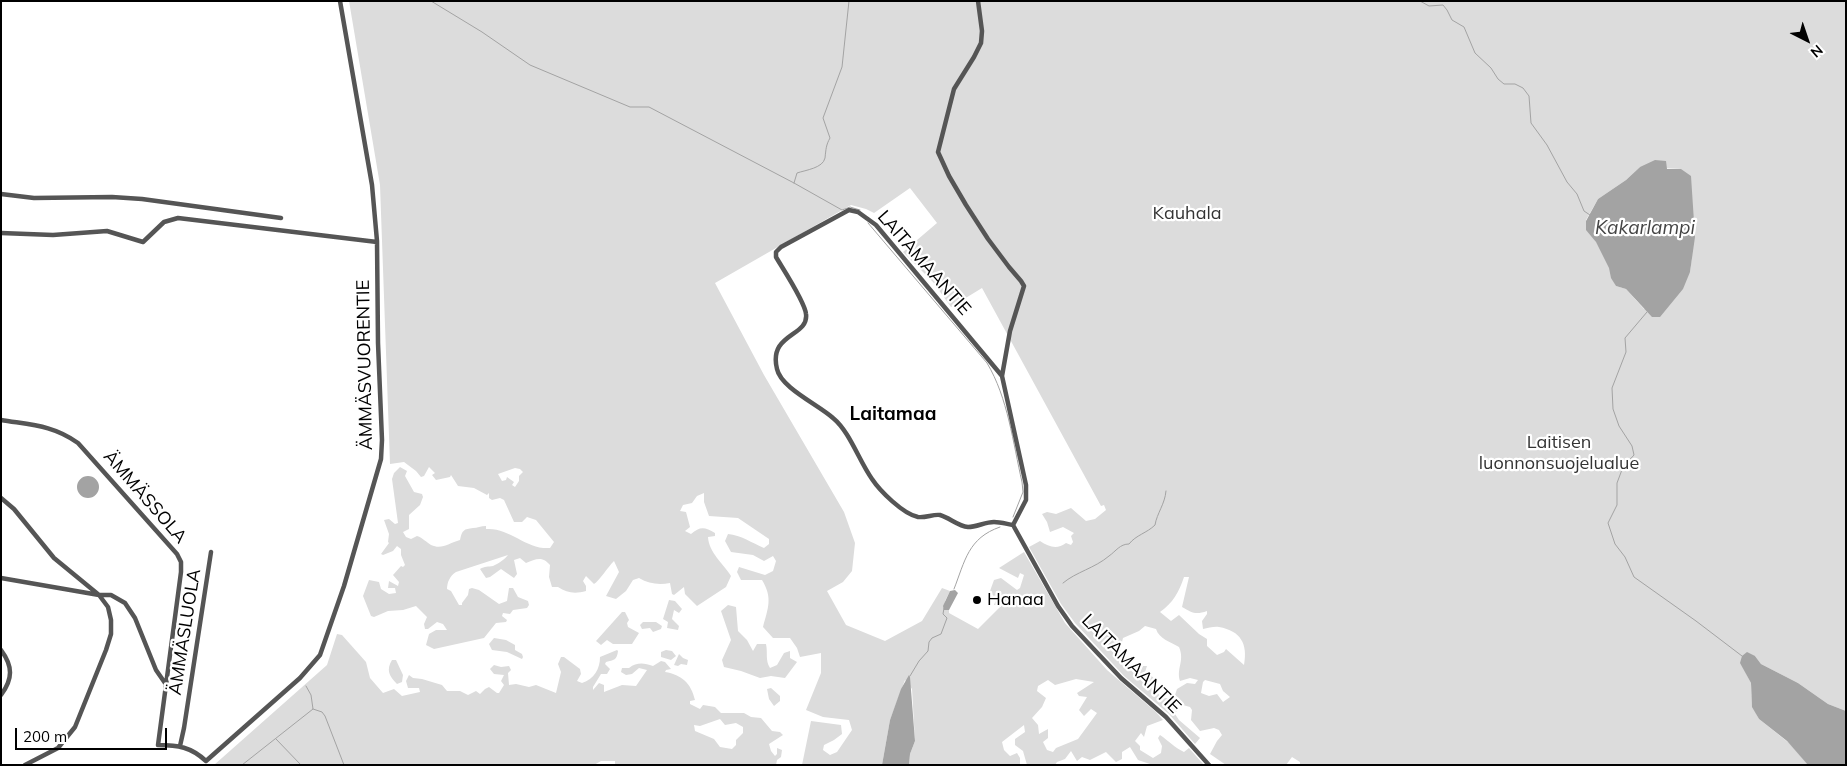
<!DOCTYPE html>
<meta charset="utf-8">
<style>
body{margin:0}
#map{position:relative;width:1847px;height:766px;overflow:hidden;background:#fff;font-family:Mulish,sans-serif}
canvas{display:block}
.frame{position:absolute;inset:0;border:2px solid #000;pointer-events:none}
.north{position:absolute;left:1782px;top:15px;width:50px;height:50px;-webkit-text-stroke:4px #fff;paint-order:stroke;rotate:139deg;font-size:14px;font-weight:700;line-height:20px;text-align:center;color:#000}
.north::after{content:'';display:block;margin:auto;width:18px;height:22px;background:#000;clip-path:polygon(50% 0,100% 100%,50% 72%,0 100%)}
.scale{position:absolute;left:15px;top:728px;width:152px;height:22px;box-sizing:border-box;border:2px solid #000;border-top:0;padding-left:6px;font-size:15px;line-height:18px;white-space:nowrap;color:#000;-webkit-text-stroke:4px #fff;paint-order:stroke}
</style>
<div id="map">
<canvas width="1847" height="766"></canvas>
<div class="frame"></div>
<div class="north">N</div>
<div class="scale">200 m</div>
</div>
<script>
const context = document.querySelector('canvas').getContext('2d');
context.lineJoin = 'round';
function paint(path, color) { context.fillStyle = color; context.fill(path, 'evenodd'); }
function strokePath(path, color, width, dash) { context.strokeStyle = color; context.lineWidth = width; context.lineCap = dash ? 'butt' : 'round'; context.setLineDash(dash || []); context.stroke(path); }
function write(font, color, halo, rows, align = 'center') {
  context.font = font + ' Mulish,sans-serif'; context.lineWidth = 4.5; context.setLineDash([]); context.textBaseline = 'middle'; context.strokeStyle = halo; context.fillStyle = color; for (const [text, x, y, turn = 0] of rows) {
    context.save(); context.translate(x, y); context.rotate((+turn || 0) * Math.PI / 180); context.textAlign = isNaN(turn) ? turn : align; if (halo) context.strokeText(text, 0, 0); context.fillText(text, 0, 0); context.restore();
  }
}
paint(new Path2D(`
 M349 1H1846V711L1828 704 1798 683 1761 664 1755 656 1742 665 1751 683 1752 705 1759 719 1789 743 1809 765H1300V762L1292 757 1286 765H1226L1210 754 1217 741 1222 735 1219 730 1214 728 1200 731 1191 720 1192 710 1190 707 1183 705 1175 695 1177 689 1187 683 1195 684 1198 680 1190 678 1180 681C1176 668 1185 661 1179 647 1171 642 1159 639 1156 629L1145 626 1139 631 1123 638C1118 657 1120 667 1140 672L1143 666H1147L1145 672C1159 680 1154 679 1156 691L1162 698H1173L1178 709 1175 714 1179 720 1200 738 1195 744 1169 714 1124 676 1075 623 1061 604 1029 547 1040 541C1049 547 1057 550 1066 543L1071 545 1073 542 1071 536 1074 533 1063 527 1050 532 1047 522 1042 514 1047 512 1056 514 1071 508 1086 521 1095 519 1106 510 1104 505 1101 506 982 288 951 307 933 282 903 252 937 223 910 188 874 213 866 209 851 205 715 283 764 375 844 512 855 543 852 571 843 582 827 591 846 625 885 641 922 621 942 588 950 591 945 601 944 610H949V613L978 629 1002 605H994L996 600 990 591 994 580 1001 578 1017 590 1020 588 1024 575 1020 573 1018 578 999 568 1024 552 1065 623 1107 670 1156 712 1163 720 1147 726 1144 737 1141 733 1135 741 1140 746V750L1153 758 1161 753 1162 746 1158 738 1160 735C1169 741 1175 748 1184 752L1189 748 1204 765H1153L1138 760 1130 747 1122 752V759L1116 762 1106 752 1090 760 1082 757 1077 761 1071 751 1065 759 1057 762 1055 765H1027L1023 751 1015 745V739L1025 732 1024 725 1002 742 1004 750 1010 756 1017 753 1020 758V765H909L910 754 915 741 912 689 905 680 890 720 882 765H802L811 721 841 725 842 734 834 740 824 745 823 750 830 755 837 752 852 730 849 720 823 717 806 710 821 673V653L800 657 797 648 790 638H773L763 627C768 608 773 598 762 580H741L737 572 739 567 765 575 773 571 776 561 773 556 764 561 753 555 731 552 725 541 728 534C741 535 752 543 764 548L769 544V539L738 518 709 516 704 502V493L697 496 692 503 683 505 680 511 686 512 690 527 685 531 691 534C700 526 705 527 715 533V536L708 537C709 553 723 563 731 576L726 587 697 606 685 594 684 587 674 595 672 594 670 583C659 585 649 584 639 578L633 580 626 591 616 599 606 596 619 572 614 561C608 567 599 581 594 584L586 576 583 581 586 586V591C575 594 567 593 558 587H552L549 577 550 565C542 556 536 559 526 563L520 558 514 560 517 574 514 578 501 569 490 577 486 578 480 569C485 566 488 567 493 566 498 564 505 559 508 555L456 572C450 576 447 582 447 589L451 591 459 605H462V603L468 595 469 589 472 588 479 590 499 604 507 601 509 588H513L518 597 528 601 529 605 527 608 513 610 510 614 503 613 502 616 507 620 506 622 496 623 484 638 434 649 426 645 429 634 436 630H447L443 624 437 622 428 629H425L424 624 427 617 416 606 403 610 388 611 374 617 371 616 363 596 369 580 379 582 381 589 389 594 396 593 395 588H388L389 581 398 586 399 582 393 575 401 566 403 567 405 565 401 555V549L397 546 393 551 383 555 381 554 389 543 388 542 389 534 384 520 389 519 395 524 398 523 392 479 394 473 400 467 407 471 405 476 414 492 422 494 423 497 420 505 409 515V529L403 532 406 537 411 539 417 536C423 538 426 542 431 545 442 550 449 543 460 540 462 530 464 529 473 528 477 528 481 526 486 526V529C509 527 527 550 550 548L554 542 536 520 527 517 522 522H514L504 500 500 498 492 500 489 498V493L487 495 474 488 458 486 451 475 450 477 436 480 432 475 435 473 429 467 424 476 421 477 416 471 404 462 390 464 380 185ZM1640 167 1681 169 1692 256 1690 272 1644 309 1626 289 1616 286 1609 263 1595 240 1586 220 1598 199 1626 180ZM515 468 520 469 523 472 519 476V481L515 487 512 485 514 482 507 477 506 480 502 481 498 474ZM1184 577H1189L1182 607C1192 613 1196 615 1207 611V614L1202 621 1203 629C1208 628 1215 626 1219 627 1241 631 1248 644 1244 665L1226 649 1224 652 1217 655 1207 646V639L1199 634 1179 615 1171 621 1160 612C1173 603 1179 592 1184 577ZM1076 679 1094 682 1077 693 1079 696 1087 697 1079 710 1084 716 1091 709 1097 713 1078 739 1056 748 1053 752 1047 750 1043 742 1048 738V729L1039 734 1038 725 1032 718 1042 707 1046 698 1037 691 1038 686 1048 680 1055 685ZM1205 680 1220 684 1223 691 1230 697 1223 702 1217 694 1209 696 1201 693 1203 682Z
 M669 600 675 601 682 609 679 613 674 610 672 619 679 626 678 630 667 628 668 622 663 619Z
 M728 605 736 607 738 631 747 640 753 651 757 644H766C768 653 765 660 770 668L777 665 784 653 790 651V658L797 662 785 678 771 676 760 678 741 671 724 667 722 660 731 640 721 611Z
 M622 612H625L629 620 627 623 628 627 639 633 632 644H613L607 640 601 645 596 641Z
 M643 622H656L662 626 661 629 653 632 650 628 642 629 640 625Z
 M337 634 342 635 366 662 370 678 383 693 394 689 402 696 420 692 419 688H408L406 681 409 675 413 678 422 679 442 685 447 691H460L468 695 476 691 480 694 485 689 489 687 497 693H499L504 685 501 681 504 675 494 674 490 669 494 665 501 667 509 666 511 670 508 673 509 685 516 684 529 687 536 685 556 693 561 672 558 664 561 657H564L580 669 581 674 577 681 582 683C594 679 600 669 600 657L617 650 618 651C617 660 614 660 606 662L605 664 610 669 607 674H601L593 687V690L599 683 604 685V692L622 685 636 686 647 670 639 668 632 674 626 675 621 672 622 668H629C637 662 644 663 653 666L661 661 665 662 671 669 666 670 665 672C682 675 691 683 695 700L690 701V704L700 709 703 705 715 707 721 713H744L751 717 761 718 772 731 780 732 783 735 769 744 771 751 775 756 777 754V748L782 750 781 757 777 760 776 765H615V761H601L594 765H214L327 665ZM720 719 725 725 736 723 743 727V733L736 740V745L732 749 720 747 714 739 695 731 694 725 700 726Z
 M494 638 506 640 515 645V650L522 654 523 657 522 659 507 652 492 650 489 644Z
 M666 650 672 651 676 656 671 660 661 657V652Z
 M679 654 683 658 688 660 687 665 681 664 678 666 674 665Z
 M392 660H396L403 675 402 682 397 684C389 676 386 670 392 660Z
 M771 688 780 696V701L774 706 769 699 767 689Z`), '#dcdcdc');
paint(new Path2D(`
 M1655 160 1666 161 1667 169H1681L1691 176 1695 237 1690 272 1683 289 1660 317H1652L1626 289 1616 286 1611 278 1609 268 1596 242 1586 230V221L1598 199 1626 180 1640 167Z
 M77 487a11 11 0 1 1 22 0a11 11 0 1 1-22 0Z
 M955 590 958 593 949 610H944L943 606 950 591Z
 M1747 652 1755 656 1761 664 1798 683 1828 704 1846 711V765H1808L1787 741 1759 719 1752 707 1751 683 1740 663 1742 656Z
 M909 675 910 677 915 741 910 754 909 765H882L890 720 901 689Z`), '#a3a3a3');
strokePath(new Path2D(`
 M431 1 482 32 530 65 630 107H649L794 183 842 210 850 207 860 210
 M1420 1 1429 6 1443 5 1447 10 1452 20 1464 27 1475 53 1491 68 1498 79 1504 84H1515L1523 88 1529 96 1531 123 1547 145 1567 182 1577 194 1584 211 1590 215
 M794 183 797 173C806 170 823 168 825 158 826 149 826 145 830 138L823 118 842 67 849 1
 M868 223 987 363C1008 398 1013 443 1022 482L1023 492 1013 517
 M1647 312 1625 338 1626 352 1612 388 1613 409 1619 426 1632 446 1634 455 1623 467 1617 483V505L1608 523 1615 544 1625 557 1634 577 1696 621 1742 656
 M1063 583C1076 572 1095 568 1109 556 1116 551 1120 544 1129 544 1136 535 1147 533 1155 525 1157 513 1165 504 1166 491
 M954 589C965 561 968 538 1000 527
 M910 676 919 661 928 651 929 642 932 638 941 634 947 618 943 614 944 608
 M313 709 322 712 325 716 344 765
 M276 739 301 765
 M242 765 313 709 311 695 306 686
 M452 765H457`), '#a3a3a3', 1);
strokePath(new Path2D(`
 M978 1 982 31 981 43 974 57 954 89 938 152 949 176 966 205 988 239 1009 267 1021 281 1024 286 1010 331 1002 376
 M1 194 34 198 112 197 142 199 281 218
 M849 210 858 212 876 225 1002 376 1026 485V500L1013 525C1007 524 1000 522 994 522 985 522 977 527 968 527 958 526 950 518 940 515 933 514 926 518 918 517 903 514 880 491 872 479 859 461 850 432 833 418 819 405 781 388 777 369 768 333 809 337 806 314 805 302 783 269 776 257V252L781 247Z
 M1 233 53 235 107 231 143 242 164 222 178 218 377 242
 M1 420C31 425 53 425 78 443L177 554 181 562V572L158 745C178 745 191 747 206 761L300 678 320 655 344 586 381 459 382 440 378 343 377 241 372 185 340 1
 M1 498 14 509 54 558 99 595 108 607 111 620V634L106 650 75 727 58 748 25 765
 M1013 525 1058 606 1072 626 1121 678 1166 717 1209 765
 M1 578 99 595H111L125 603 135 618 156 670 165 683
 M1 650C13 666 13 679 1 695
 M180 746 184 728 211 552`), '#555', 4.5);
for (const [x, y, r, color] of [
 [977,600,5,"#000"]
]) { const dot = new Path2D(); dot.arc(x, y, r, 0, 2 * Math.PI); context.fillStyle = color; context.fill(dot); strokePath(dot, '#fff', 2); }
write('18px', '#333', '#fff', [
 ["Kauhala",1187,214],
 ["Laitisen",1559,443],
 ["luonnonsuojelualue",1559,464]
]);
write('18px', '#000', '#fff', [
 ["LAITAMAANTIE",924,263,49],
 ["ÄMMÄSVUORENTIE",365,365,-91],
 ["ÄMMÄSSOLA",145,497,49],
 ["ÄMMÄSLUOLA",185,632,-81],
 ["LAITAMAANTIE",1131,664,45]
]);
write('18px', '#000', '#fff', [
 ["Hanaa",987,600]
], 'left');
write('italic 19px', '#444', '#fff', [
 ["Kakarlampi",1645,228]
]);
write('bold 19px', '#000', '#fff', [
 ["Laitamaa",893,414]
]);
</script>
